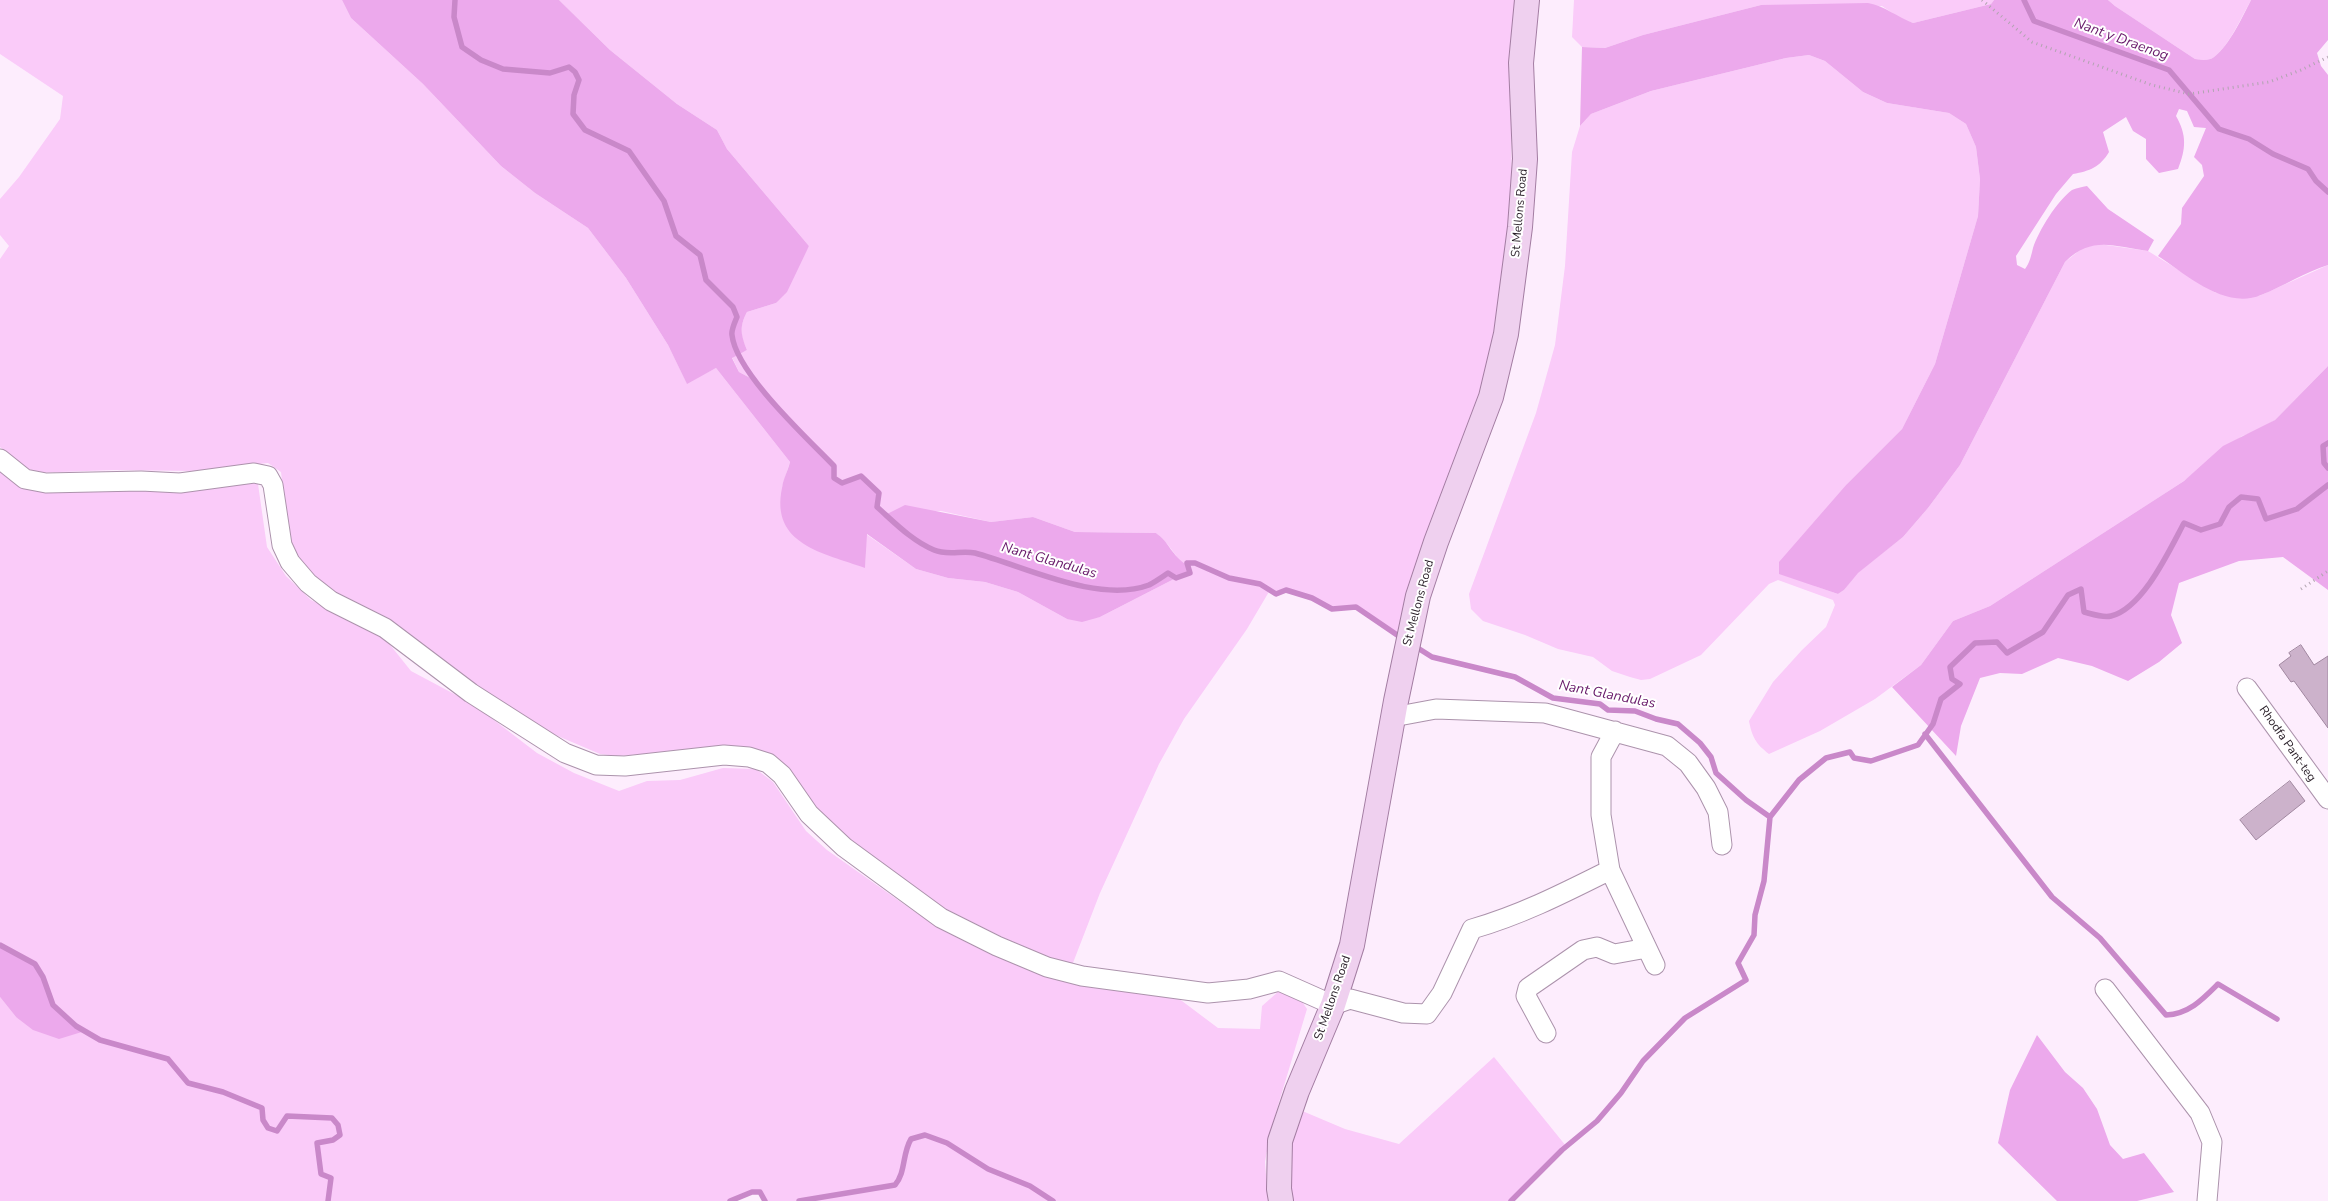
<!DOCTYPE html>
<style>
body{margin:0}
canvas{display:block;background:#fdedfd}
</style>
<canvas width="2328" height="1201"></canvas>
<script>
const context = document.querySelector('canvas').getContext('2d');
context.lineJoin = 'round';
function paint(path, color) { context.fillStyle = color; context.fill(path, 'evenodd'); }
function strokePath(path, color, width, dash) { context.strokeStyle = color; context.lineWidth = width; context.lineCap = dash ? 'butt' : 'round'; context.setLineDash(dash || []); context.stroke(path); }
function write(font, color, halo, rows, align = 'center') {
  context.font = font + ' "Nunito Sans",sans-serif'; context.lineWidth = 4; context.setLineDash([]); context.textBaseline = 'middle'; context.strokeStyle = halo; context.fillStyle = color; for (const [text, x, y, turn = 0] of rows) {
    context.save(); context.translate(x, y); context.rotate((+turn || 0) * Math.PI / 180); context.textAlign = isNaN(turn) ? turn : align; if (halo) context.strokeText(text, 0, 0); context.fillText(text, 0, 0); context.restore();
  }
}
paint(new Path2D(`
 M0 0H342L351 18 423 84 501 166 535 193 588 228 626 278 668 345 687 383 716 368 790 462 782 487 865 568 866 534 916 569 948 578 985 582 1018 592 1067 619 1100 617 1176 578 1190 573C1178 560 1169 543 1156 533L1075 532 1033 517 991 522 941 511 885 515 834 478 756 381 739 372 732 357 747 350C740 335 739 327 747 312L776 303 809 246 727 149 717 130 677 104 610 50 559 0H1516L1510 45 1512 195 1504 277 1490 363 1398 636 1356 607 1332 609 1312 598 1287 590 1276 594 1270 590 1247 629 1184 719 1159 764 1100 893 1071 968 1010 945 943 910 900 880 816 813 789 768 752 748 705 749 617 756 600 754 525 722 445 668 362 606 341 598 308 573 289 539 281 472 268 463 194 471 114 470 32 473 0 447V259L9 246 0 235V199L19 177 60 119 63 96 0 54Z
 M1574 0H1994L1991 4 1913 23 1901 19 1882 6 1761 5 1643 35 1605 48 1582 47 1572 37Z
 M2108 0H2251C2242 16 2229 46 2214 57 2209 61 2201 60 2195 59L2115 6Z
 M1809 55 1825 61 1863 92 1887 103 1949 113 1966 124 1976 147 1980 179 1978 216 1935 364 1902 429 1847 484 1815 586 1838 594 1844 590 1857 573 1903 537 1928 508 1960 465 2065 262 2085 246 2099 244 2148 251 2216 293 2259 296 2328 265V366L2275 420 2255 432 2242 436 2184 481 1990 606 1953 621 1921 665 1875 699 1820 731 1769 754C1756 744 1752 737 1749 721L1773 682 1802 650 1826 627 1835 605 1833 600 1778 580 1769 584 1701 655 1650 679 1641 680 1630 677 1612 671 1593 657 1558 649 1525 635 1483 621 1471 609 1469 594 1536 413 1555 345 1565 266 1572 152 1580 126 1591 114 1651 91 1786 58Z
 M0 468 20 483 56 493 80 490 187 491 248 482 258 484 267 547 286 576 311 600 383 636 411 671 473 704 537 753 574 773 619 791 647 781 680 780 723 768 756 769 773 782 806 831 827 850 915 912 951 933 1031 971 1076 984 1111 990 1174 995 1218 1028 1260 1029 1262 1006 1279 991 1301 1000 1307 1009 1271 1129 1265 1162 1268 1201H765L760 1192H752L730 1201H0V997L16 1017 85 1031 53 1005 43 977 0 945Z
 M1494 1057 1566 1146 1511 1201H1287L1291 1129 1300 1110 1345 1129 1399 1144Z`), '#facbf9');
paint(new Path2D(`
 M342 0H559L610 50 677 104 717 130 727 149 809 246 787 292 776 303 747 312C739 327 741 335 747 350L732 358 739 372 756 381 766 396 834 466 835 478 842 483 861 476 879 493 877 507 885 515 905 505 991 522 1033 517 1075 532 1156 533C1170 543 1171 555 1188 566L1190 573 1176 578 1100 617 1082 622 1067 619 1018 592 985 582 948 578 916 569 867 534 865 568C824 553 770 545 782 488 783 479 788 471 790 462L716 368 687 384 668 345 626 278 588 228 535 193 501 166 423 84 351 18Z
 M1994 0H2108L2115 6 2195 59C2201 60 2209 61 2214 57 2229 46 2243 16 2251 0H2328V40L2317 53 2321 66 2328 75V265C2305 272 2284 286 2261 295 2225 310 2187 275 2158 256L2181 224 2182 208 2204 176 2202 165 2194 157 2206 128 2194 127 2187 111 2179 109 2176 116C2187 135 2186 149 2178 169L2159 173 2146 159V139L2133 131 2126 117 2103 132 2109 152C2100 167 2090 171 2073 174L2056 194 2016 256 2017 265 2025 269C2030 262 2031 256 2033 248 2039 230 2057 201 2072 190 2076 188 2082 187 2087 186L2108 209 2154 240 2148 251C2114 247 2093 235 2065 262L1960 465 1928 508 1903 537 1858 573 1844 590 1838 594 1779 574V562L1847 484 1902 429 1935 364 1978 216 1980 179 1976 147 1966 124 1949 113 1887 103 1863 92 1825 61 1809 55 1786 58 1651 91 1591 114 1580 126 1582 47 1605 48 1643 35 1761 5 1868 3C1885 6 1897 17 1913 23L1991 4Z
 M2328 366V590L2283 557 2239 561 2179 583 2171 615 2182 643 2159 662 2128 681 2092 666 2058 658 2022 674 2000 673 1980 678 1961 726 1956 756 1892 687 1921 665 1953 621 1990 606 2184 481 2223 446 2275 420Z
 M0 945 35 964 43 977 53 1005 76 1026 85 1031 59 1039 33 1030 16 1017 0 997Z
 M2037 1035 2065 1072 2083 1088 2097 1109 2110 1145 2123 1159 2144 1153 2174 1192 2137 1201H2057L1998 1143 2010 1090Z`), '#eca9ec');
strokePath(new Path2D(`
 M455 0 454 17 462 47 481 60 503 69 550 73 569 67 575 72 579 80 574 95 573 114 585 130 629 151 664 201 676 236 700 255 706 280 733 307 737 317C735 322 731 330 732 335 736 373 807 438 834 466V478L842 483 861 476 879 493 877 507C894 522 912 541 934 550 948 556 962 550 975 553 1024 566 1098 604 1149 585 1155 582 1162 577 1168 573L1176 578 1190 573 1187 563H1195L1229 578 1260 584 1276 594 1286 590 1312 598 1332 609 1356 607 1403 639
 M2024 0 2034 21 2169 70 2219 129 2249 139 2273 154 2308 169 2316 181 2328 192
 M2328 443 2323 446 2324 463 2328 468
 M1413 645 1432 657 1515 677 1553 698 1600 704 1608 710 1635 711 1656 719 1678 724 1700 743 1711 757 1716 773 1746 800 1770 817 1799 780 1826 758 1850 752 1854 758 1871 761 1918 745 1933 724 1941 699 1960 684 1952 679 1950 667 1975 643 1997 642 2007 653 2043 632 2068 595 2081 589 2084 612C2092 614 2103 618 2111 616 2143 608 2169 551 2184 523L2201 530 2220 524 2229 507 2241 497 2258 499 2266 519 2297 509 2328 485
 M1925 734 2052 897 2100 938 2166 1015C2189 1014 2203 999 2218 984L2277 1019
 M0 945 35 964 43 977 53 1005 76 1026 100 1040 168 1059 188 1083 223 1092 262 1108 263 1120 268 1128 277 1131 287 1116 332 1118 338 1125 340 1135 333 1140 317 1143 321 1174 331 1178 328 1201
 M730 1201 752 1192H760L765 1201
 M799 1201 895 1185C906 1172 902 1154 911 1139L925 1135 947 1143 988 1169 1030 1186 1053 1201
 M1511 1201 1562 1150 1597 1121 1621 1093 1643 1061 1685 1018 1746 980 1738 963 1754 935 1755 915 1764 881 1770 817`), '#c988c9', 5.5);
const building = new Path2D(`
 M2301 645 2314 665 2328 656V728L2294 681 2291 682 2279 665 2291 656 2289 653Z
 M2290 781 2305 801 2256 840 2240 820Z`);
paint(building, '#ccb2cb');
strokePath(building, '#a188a0', 1);
const minor = new Path2D(`
 M0 459 25 479 46 483 141 481 180 483 254 473 268 476 273 485 282 545 290 562 308 583 331 601 385 628 471 693 565 753 596 765 625 766 724 755 749 757 768 763 782 775 809 814 844 847 941 918 997 946 1047 967 1082 976 1208 993 1249 989 1279 981 1333 1005 1350 999 1403 1013 1427 1014 1442 993 1472 929C1521 915 1564 893 1610 870L1601 815V757L1615 731
 M2247 688 2328 799
 M1393 717 1436 709 1545 713 1667 746 1688 763 1706 788 1718 812 1722 845
 M1610 870 1655 965
 M2105 989 2200 1113 2212 1142 2207 1201
 M1546 1033 1526 996 1528 988 1583 950 1597 947 1614 954 1647 948`);
const major = new Path2D(`
 M1281 1201 1279 1189 1280 1141 1297 1091 1333 1005 1352 945 1396 701 1418 596 1436 542 1491 397 1506 334 1520 227 1525 159 1521 63 1527 0`);
strokePath(minor, '#ac93ac', 21);
strokePath(major, '#a37da2', 26);
strokePath(new Path2D(`
 M1982 0 2032 42 2152 85 2189 94 2269 82 2301 70 2328 57
 M2301 589 2328 571`), '#b2a4b1', 3, [1, 4]);
strokePath(minor, '#fff', 19);
strokePath(major, '#efd0ef', 24);
write('12px', '#281e27', '#fff', [
 ["St Mellons Road",1520,213,-85],
 ["St Mellons Road",1419,603,-75],
 ["Rhodfa Pant-teg",2287,744,55],
 ["St Mellons Road",1333,998,-71]
]);
write('italic 14px', '#671869', '#fff', [
 ["Nant y Draenog",2121,40,20],
 ["Nant Glandulas",1049,561,16],
 ["Nant Glandulas",1607,695,11]
]);
</script>
